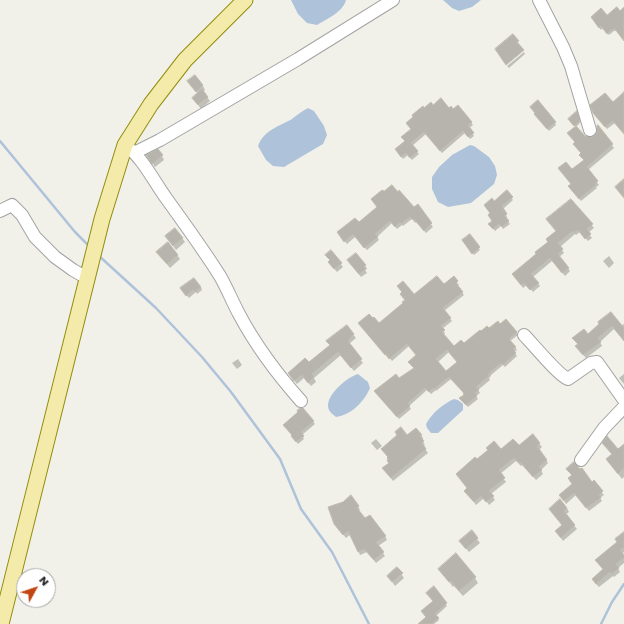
<!DOCTYPE html>
<style>
body{margin:0}
#map{position:relative;width:624px;height:624px;overflow:hidden;background:#f1f1e9;font-family:Poppins,sans-serif}
canvas{display:block}
.north{position:absolute;left:16px;top:568px;width:40px;height:40px;box-sizing:border-box;background:#fff;border:1px solid #a7a7a7;border-radius:50%;rotate:50deg;font-size:11px;font-weight:700;line-height:16px;text-align:center;color:#222}
.north::after{content:'';display:block;margin:auto;width:14px;height:18px;background:#c14712;clip-path:polygon(50% 0,100% 100%,50% 72%,0 100%)}
</style>
<div id="map">
<canvas width="624" height="624"></canvas>
<div class="north">N</div>
</div>
<script>
const context = document.querySelector('canvas').getContext('2d');
context.lineJoin = 'round';
function paint(path, color) { context.fillStyle = color; context.fill(path, 'evenodd'); }
function strokePath(path, color, width, dash) { context.strokeStyle = color; context.lineWidth = width; context.lineCap = dash ? 'butt' : 'round'; context.setLineDash(dash || []); context.stroke(path); }
paint(new Path2D(`
 M291 0H346C343 12 327 19 317 25L307 23 298 14Z
 M443 0H481L472 7 459 11 452 8Z
 M308 108 314 111 324 126 327 135 323 144 284 167 273 166 266 160 258 146C264 130 278 127 292 119 297 115 302 111 308 108Z
 M470 145 474 146 489 157 495 166 497 175 494 184 471 203 448 207 438 202 432 189V177L439 167 452 155Z
 M358 374 368 382 370 388C364 402 351 415 336 417 333 415 330 412 329 410 323 397 347 377 358 374Z
 M454 399 458 400 463 404V410L438 433H431L427 428 426 424C432 413 443 404 454 399Z`), '#aec3da');
paint(new Path2D(`
 M624 9V40L617 31H614L609 35 603 28 601 30 593 20 619 12Z
 M524 52 525 54 509 68 507 66Z
 M195 76 203 86 205 90 203 92 210 101 201 109 193 98 198 94 191 85Z
 M624 93V133L615 123 607 129 595 115Z
 M433 106 449 109 471 122 473 125 469 128 474 136 470 139 465 133 442 153 426 134 412 146 419 154 412 160 408 155 403 159 397 152 406 142 424 109Z
 M577 114 580 123 576 127 584 137 588 138 597 135 598 127 614 148 588 170 599 185 596 187 597 188 581 201 571 189 572 171 584 160 576 143 570 136 576 127 570 121Z
 M535 115 555 123 556 125 549 131Z
 M162 156 164 160 155 167 150 160Z
 M507 191 513 200 503 209 507 217 505 218 510 224 503 229 501 226 495 231 491 226 493 221 491 213 494 202Z
 M372 200 414 208 417 205 433 227 426 233 416 222 415 223 412 219 403 226 402 225 397 229 392 223 377 237 379 240 367 250 355 237 347 244 340 235 359 223 378 208Z
 M571 200 594 228 588 233 592 238 588 241 580 232 576 235 575 234 560 247 564 253 559 257 570 271 565 276 552 261 533 277 540 286 533 292 527 285 523 288 515 277 537 254 557 231Z
 M166 236 182 238 185 242 176 250Z
 M470 236 480 250 474 255 464 241Z
 M331 251 343 267 337 272 331 265V261L326 255Z
 M177 255 180 259 170 268 160 256Z
 M609 256 614 263 609 268 603 261Z
 M350 264 365 265 367 269 365 270 367 273 361 277Z
 M453 277 459 285 457 286 464 295 444 311 452 321 442 329 445 333 443 335 454 348 464 345 481 333 500 325 516 332 518 335 510 341 517 350 514 352 517 356 505 367 503 365 491 375V376L489 378 490 380 478 390 480 393 476 396 478 399 468 407 462 401 464 393 451 379 436 391V390L431 394 427 390 409 406 411 409 399 419 377 394 415 369 411 365 417 356 409 346 392 361 388 356 387 357 361 326 379 325 404 304 405 301 401 294 414 296 444 285ZM449 352 458 362 446 372 438 362Z
 M201 287 202 290 197 294 196 292 189 298 183 291Z
 M600 324 621 326 624 324V340L614 329 600 342 602 346 586 358 579 350 578 345 574 338 588 335Z
 M346 326 356 338 349 344 363 363 354 371 341 355 314 378 316 382 311 386 304 378 297 384 291 377 330 346 327 341Z
 M238 359 242 365 237 369 232 363Z
 M624 374V384L619 378Z
 M303 409 315 424 302 435 304 439 298 444 294 439 293 436Z
 M421 435 423 438 422 440 425 445 423 446 428 453 393 481 386 472 390 463 407 436Z
 M532 435 542 447 539 450 548 463 541 470 543 474 536 480 523 465 521 466 516 461 500 474 506 482 491 494 495 500 489 505 484 498 476 505 468 494V489L457 474 477 460 501 450 519 447Z
 M376 439 382 446 377 450 371 443Z
 M603 443 618 450 624 448V477L622 479 607 460 612 455Z
 M593 482 604 495 600 498 602 501 589 511 576 495 566 504 562 498 573 484 592 483Z
 M358 506 360 510 358 511 365 520 385 536 387 540 378 546 385 556 376 563 367 552 360 555 351 534 346 538 335 524Z
 M567 508 569 512 565 515 577 529 563 541 556 531 563 525 552 513Z
 M472 532 480 543 469 552 463 545Z
 M624 533V552L622 554 624 557V563L618 568 620 572 614 577 613 576 599 587 595 583 604 570 596 561 618 542Z
 M397 568 404 578 395 586 391 580Z
 M439 569 475 578 478 583 463 596 454 586 453 587Z
 M433 588 447 606 436 616 439 620 434 624H421L427 618 434 601Z`), '#0003');
strokePath(new Path2D(`
 M0 141 75 232 90 247
 M98 255 156 308 202 357 231 392 280 459 301 509 332 552 369 624
 M601 624 612 602 624 584`), '#aec3da', 2.5);
const building = new Path2D(`
 M617 7 620 11 624 7V41L615 29H613L607 34 601 26 599 28 591 17 601 8 607 15Z
 M513 34 519 41 517 42 524 50 506 65 495 49Z
 M195 75 203 85 196 92 187 81Z
 M202 89 208 97 198 105 192 98Z
 M624 92V134L613 121 605 127 593 113 590 105 605 93 613 102Z
 M441 98 449 108 451 106 453 109 458 105 472 122 468 125 474 133 468 137 463 131 440 151 424 132 411 143 418 151 410 158 406 153 401 157 395 149 405 141 401 137 411 129 406 123 413 117 412 115 423 106 424 108 431 102 433 105Z
 M538 100 556 122 547 129 534 114 535 113 530 107Z
 M577 111 580 121 574 126 568 119Z
 M598 125 613 144 587 167 598 181 595 184 596 185 579 199 568 186 571 184 558 168 566 162 572 169 584 160 579 155 581 153 573 144 575 142 567 133 576 126 585 136 592 137 595 135 597 132V126Z
 M158 149 163 155 152 164 146 155Z
 M624 179V198L615 187Z
 M392 185 398 192 399 190 414 207 418 204 432 223 424 231 414 219 413 220 410 217 401 224 400 222 395 227 390 221 375 234 378 237 364 248 353 234 344 242 337 232 355 218 359 222 377 207 371 199 382 190 384 191Z
 M507 190 513 197 502 206 507 214 505 216 509 221 502 227 499 224 493 229 488 224 492 221 488 215 490 213 484 205 492 198 494 201Z
 M571 199 593 224 587 229 591 234 585 239 578 230 574 233 573 231 558 243 563 249 558 254 569 268 562 273 550 258 531 274 539 283 530 290 524 283 521 285 512 274 536 254 535 252 548 242 546 239 556 231 546 219Z
 M175 228 183 238 173 246 165 236Z
 M470 234 480 247 472 254 462 240Z
 M168 242 178 255 167 264 156 252Z
 M331 250 342 263 334 269 328 262 330 260 325 255Z
 M356 253 366 265 364 266 366 269 359 274 347 260Z
 M437 276 444 284 454 276 458 281 456 283 463 292 443 308 451 318 441 326 445 330 442 332 454 346 461 340 464 343 480 330 481 331 487 326 489 328 498 321 500 324 506 319 517 332 509 339 516 347 513 349 516 353 503 365 501 363 490 372V373L488 375 489 376 476 387 479 390 475 393 477 396 466 405 459 398 464 395 463 392 449 377 434 389 433 388 429 392 425 388 408 403 410 406 397 417 374 391 396 374 399 378 414 368 408 362 416 355 407 344 389 359 386 354 385 355 358 323 369 314 373 318 374 317 379 323 403 303 402 302 405 300 400 294 402 292 397 286 403 281 414 294ZM447 350 457 362 446 371 436 359Z
 M194 278 201 287 195 292 193 290 186 296 180 288Z
 M611 312 624 328V341L612 326 598 338 601 342 583 355 575 346 578 344 572 338 584 329 588 334 599 324 598 322Z
 M347 325 354 334 348 341 362 359 351 368 338 352 313 373 312 374 314 377 308 383 302 375 294 381 288 373 305 358 309 362 330 345 326 341Z
 M300 408H303L314 421 301 432 304 436 296 442 291 436 292 435 283 425 298 412 297 411Z
 M401 427 407 435 416 428 422 435 420 436 424 441 422 443 426 449 391 478 382 468 389 463 387 461 388 459 387 458 388 457 381 449 397 435 395 432Z
 M533 434 540 443 537 446 547 460 539 467 542 470 533 477 520 462 519 463 514 458 499 470 505 478 489 491 494 496 486 502 481 496 474 502 464 491 467 488 456 474 475 457 477 459 488 450 486 448 494 441 501 449 513 439 519 445Z
 M607 436 618 449 624 444V468L618 474 606 459 612 454 602 443Z
 M574 462 580 469 582 468 592 482 594 480 603 491 599 495 601 498 586 508 574 493 564 501 559 495 572 484 568 478 572 475 566 469Z
 M351 495 359 506 357 508 365 518 370 515 386 536 376 542 384 552 374 560 364 549 358 552 348 531 343 535 334 524 328 507 343 502Z
 M560 499 567 508 564 511 575 525 561 538 555 531 562 525 549 509Z
 M472 530 478 538 466 549 459 541Z
 M624 532V550L623 548 620 550 624 555V557L616 564 619 568 612 574 610 572 596 584 592 579 603 569 595 560 617 542 615 539Z
 M456 553 476 577 459 591 451 581 449 582 438 569Z
 M397 567 403 573 392 582 387 576Z
 M434 586 447 603 435 614 439 618 431 624H418L426 617 421 611 433 601 426 593Z`);
paint(building, '#b6b4ac');
strokePath(building, '#c2bcad', 1);
const minor = new Path2D(`
 M539 0 563 47 571 66 590 130
 M125 145C143 158 153 180 166 198 184 223 203 249 220 276 227 288 232 301 239 314 256 346 277 374 301 401
 M134 153 160 140 298 59 393 0
 M0 211 12 205 22 215 35 237 55 257 73 270 87 278
 M524 335C533 344 558 375 568 379L591 363 597 362 624 400
 M581 460 604 428 624 407`);
const major = new Path2D(`
 M1 624 102 219 125 145 151 104 185 60 245 0`);
strokePath(minor, '#a3a3a3', 14);
strokePath(major, '#918d0e', 17);
strokePath(minor, '#fff', 12);
strokePath(major, '#f4ebab', 15);
</script>
